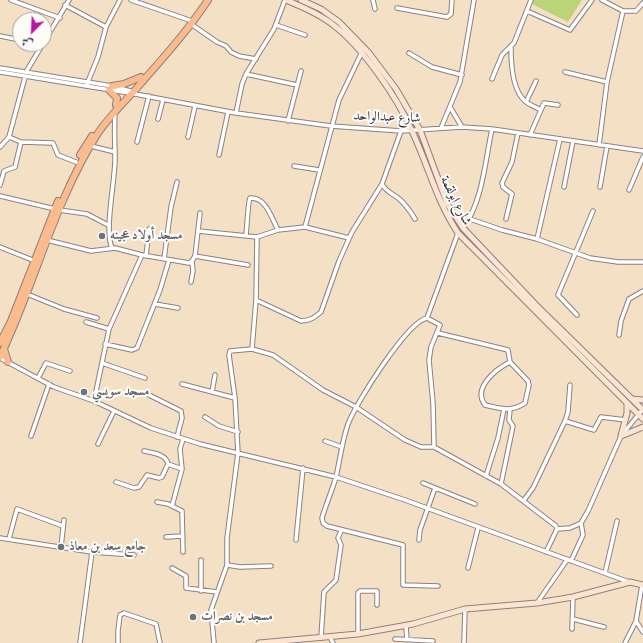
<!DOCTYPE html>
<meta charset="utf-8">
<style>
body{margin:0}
#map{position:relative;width:643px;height:643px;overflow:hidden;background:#f4e0c5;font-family:"IM FELL Double Pica",Amiri,serif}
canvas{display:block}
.north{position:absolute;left:12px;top:12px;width:40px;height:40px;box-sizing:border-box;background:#fdfcf7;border:1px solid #a5a5ac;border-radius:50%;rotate:204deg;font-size:11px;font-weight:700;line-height:16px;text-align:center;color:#22223b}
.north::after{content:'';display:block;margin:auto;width:14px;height:18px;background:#b5179e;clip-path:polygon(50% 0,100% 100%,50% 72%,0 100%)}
</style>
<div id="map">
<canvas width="643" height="643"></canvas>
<div class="north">ش</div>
</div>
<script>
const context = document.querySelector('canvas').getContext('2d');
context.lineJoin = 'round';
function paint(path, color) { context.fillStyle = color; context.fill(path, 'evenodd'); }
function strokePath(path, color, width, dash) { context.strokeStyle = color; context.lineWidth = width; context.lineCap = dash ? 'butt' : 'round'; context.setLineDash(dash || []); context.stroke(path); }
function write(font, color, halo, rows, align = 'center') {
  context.font = font + ' "IM FELL Double Pica",Amiri,serif'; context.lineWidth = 4; context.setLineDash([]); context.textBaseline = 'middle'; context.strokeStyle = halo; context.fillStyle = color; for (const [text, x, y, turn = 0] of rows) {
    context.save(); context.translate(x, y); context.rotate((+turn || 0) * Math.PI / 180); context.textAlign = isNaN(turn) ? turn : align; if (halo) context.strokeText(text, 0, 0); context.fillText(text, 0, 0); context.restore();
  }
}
paint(new Path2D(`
 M533 0H582L568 22 532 4Z`), '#bbd479');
const street = new Path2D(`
 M11 0 60 18
 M131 0 189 20
 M373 0 375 9
 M602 0 623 11H636L643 3
 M65 5 106 27
 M397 8 447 17 451 14 452 0
 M527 11 570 30 592 0
 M191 24 217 42 226 46 231 52 239 56 256 59
 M276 25 305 35
 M0 36 20 40
 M511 48C511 63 512 90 525 101 529 105 536 107 541 110
 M409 53 432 67 462 75
 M0 68 112 86 134 92
 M0 72 135 94 236 113 331 126 401 131 462 127 492 129 643 151
 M26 72 69 0
 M565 72 607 82
 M246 74 297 85
 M492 79 502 55 514 43 531 0
 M87 84 98 57 106 27 120 0
 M526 102 536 81
 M450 107 462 127
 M236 113 242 84 246 74 274 29 285 0
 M158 119 163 100
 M288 121 301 71
 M441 128 460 82 474 0
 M530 135 544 103 558 105
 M9 137 21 142 53 143 58 155 76 162
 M188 137 195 106
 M137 142 149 96
 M599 145 607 82 623 11
 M91 146 115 152
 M0 147 9 137 25 77
 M219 155 228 112
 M294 166 319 170
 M382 184C386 192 392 193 398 198 406 204 410 211 415 219
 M0 185 4 171 15 167 21 142
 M564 187 573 141
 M600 187 607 146
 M629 190 643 157
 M0 196 55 209
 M59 210 87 214 108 225
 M470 219 502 230 537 239 590 258 618 262H643
 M506 219 512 194 503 187 502 183 512 162 518 133
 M305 227 339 100 361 54
 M463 228C483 201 485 161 492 129
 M198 231 257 237 278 230 305 227 349 238
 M246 235C247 228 248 201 250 198 266 197 271 217 278 230
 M537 239 560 139
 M47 240 91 251 115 248 142 255 189 263 192 261 195 256 200 213
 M0 247 35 261
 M112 248C104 231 115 182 115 159 115 144 114 129 115 113
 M146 256 149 229
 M195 256 248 265
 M164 259 171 207 177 182
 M191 282 193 271 192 261
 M27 294 64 309 97 318
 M256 300 301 321C310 321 315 317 321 312L339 261 352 232 382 184 401 131
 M155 304 178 308
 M577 315 558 295 593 211
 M427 318 440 325 431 347 429 360 433 403 434 447
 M86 322 109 329
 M438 333 508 350 510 362 528 381 529 385 525 403C512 412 501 409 485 405 472 388 496 369 510 362
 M619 335 621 321 629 299 643 291
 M105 344 132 350 137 348 160 290 169 260
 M252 349 256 300 257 237
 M0 358 54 387 94 401 151 428 200 444 336 477 405 500 629 582
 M102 363 145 378
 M38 378 46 363 70 371
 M182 384 235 398
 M212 392 215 375
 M149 395 181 411 182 418 177 437
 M94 401 109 329 142 255
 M205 417 219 426 238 432
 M565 421 594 430 601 417 626 420
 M31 436 49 384
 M325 441 342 447
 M98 444 114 411
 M144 451C153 453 166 454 168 464L182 469
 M486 476 498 438 504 409
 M116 482 134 488 139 487 147 475 159 478 162 477 168 464
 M423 483 475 504
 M501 484 513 426 509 420 510 409
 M524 500 533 488 565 421 568 412 570 385
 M157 502 168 504 182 511 183 552
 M172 506 182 469 180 449 183 439
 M557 529 570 528 581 523
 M166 537 183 536
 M0 538 92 552 134 555
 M9 539 17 509 63 526
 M296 540 303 468
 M419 540 420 530 435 488
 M61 547 64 520
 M201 560V591
 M571 561 583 535 581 523 588 511 621 436 643 409
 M227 565 240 567 271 566
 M172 568 186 576V588L217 592
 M468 568 478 528
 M605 573 617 521
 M642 585 636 621 643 632
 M438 586 403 585V545L327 526 323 523 322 518C326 504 332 491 336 477 340 460 342 441 348 424 356 403 407 322 427 318L458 233
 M537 603 567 560
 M573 619 604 627
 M406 626 407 640
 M572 629 573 597
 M358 634V593L360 591H377V605
 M330 637 333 643
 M321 638 324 592 336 580 341 545 338 538 341 531
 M395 639 433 641
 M80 643 92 552
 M118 643V631L120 615 124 613 156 624 160 643
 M214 643 211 610 227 565V538L238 453 235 398 229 355 230 351 252 349 273 355 323 390 356 407 405 440 421 447H434L501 484 556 526 557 529 546 552
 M464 643 465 609
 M625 643 636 621`);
const secondary = new Path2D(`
 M286 0C302 7 318 13 332 24 362 46 397 97 412 131 428 165 437 202 458 233L643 419
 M301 0 321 9 339 22 369 53 396 89 420 130 447 203 463 228 536 305 643 410
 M632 399 643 400
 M621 436 627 413V403
 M621 436 643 427
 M259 643 358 634 413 624 465 609 537 603 573 597 630 582 643 585`);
const primary = new Path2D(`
 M112 86 124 84 141 77
 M109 90 117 98 116 105
 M80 155 92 136
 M0 343 11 321 58 201
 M4 349 8 362
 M0 357C35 284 54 202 98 133 109 117 123 103 136 89 161 60 187 32 208 0`);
strokePath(street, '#8b8180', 5.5);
strokePath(secondary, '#8b8180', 7);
strokePath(primary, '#8b8180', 8);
strokePath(street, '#fff', 3.5);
strokePath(secondary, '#fde4d1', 5);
strokePath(primary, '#fbbb8c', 6);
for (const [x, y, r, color] of [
 [102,236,4,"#6b7280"],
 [84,392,4,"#6b7280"],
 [61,547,4,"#6b7280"],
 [193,617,4,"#6b7280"]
]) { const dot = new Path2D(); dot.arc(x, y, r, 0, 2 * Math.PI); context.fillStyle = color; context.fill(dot); strokePath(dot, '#fdfcf7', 1.5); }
write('13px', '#22223b', '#fdfcf7', [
 ["شارع عبدالواحد",387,118,2],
 ["شارع ابولقمة",455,201,63]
]);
write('bold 13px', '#5b616d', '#fdfcf7', [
 ["مسجد أولاد عجينه",110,236],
 ["مسجد سويسي",92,392],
 ["جامع سعد بن معاذ",69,547],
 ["مسجد بن نصرات",201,617]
], 'left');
</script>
